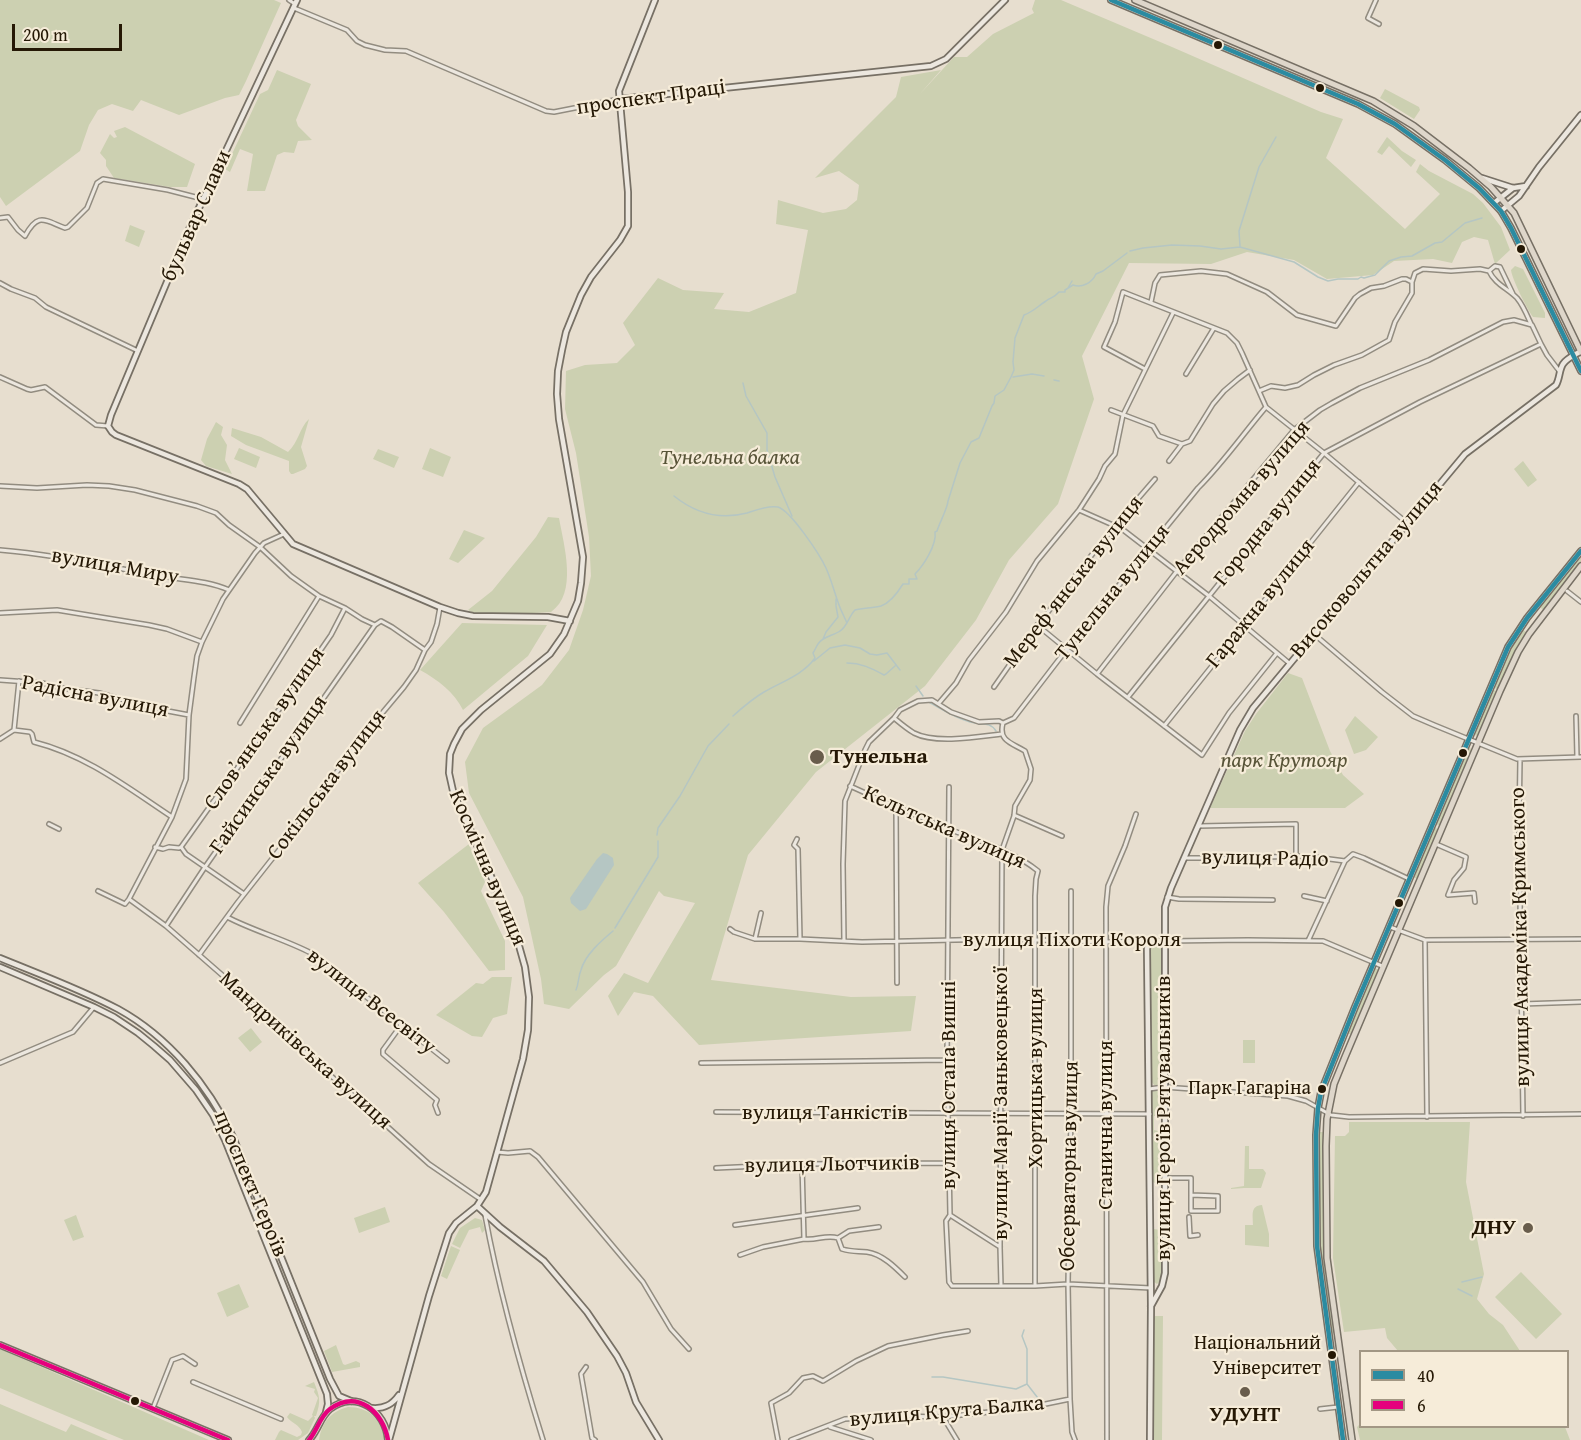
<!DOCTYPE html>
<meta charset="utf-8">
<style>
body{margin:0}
#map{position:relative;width:1581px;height:1440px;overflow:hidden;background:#e7decf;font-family:"Gentium Book Plus",serif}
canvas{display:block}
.legend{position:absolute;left:1359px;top:1350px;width:210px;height:78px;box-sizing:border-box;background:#f6ecd9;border:2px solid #a29784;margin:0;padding:8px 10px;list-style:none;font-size:18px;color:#251805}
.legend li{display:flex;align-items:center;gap:12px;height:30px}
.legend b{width:30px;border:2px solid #a29784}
.scale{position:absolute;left:12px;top:24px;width:110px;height:27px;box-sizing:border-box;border:3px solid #251805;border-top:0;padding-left:8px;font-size:18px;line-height:21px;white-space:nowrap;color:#251805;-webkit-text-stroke:4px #f6ecd9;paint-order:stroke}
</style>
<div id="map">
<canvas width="1581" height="1440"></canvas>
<ul class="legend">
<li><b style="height:8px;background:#2b8ba1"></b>40</li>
<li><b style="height:8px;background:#e5007d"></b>6</li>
</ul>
<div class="scale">200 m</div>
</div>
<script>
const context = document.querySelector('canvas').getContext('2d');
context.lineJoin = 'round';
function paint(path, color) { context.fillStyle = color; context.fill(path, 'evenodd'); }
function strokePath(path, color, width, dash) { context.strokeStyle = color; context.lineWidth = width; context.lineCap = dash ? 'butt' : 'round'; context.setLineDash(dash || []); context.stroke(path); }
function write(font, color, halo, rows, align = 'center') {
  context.font = font + ' "Gentium Book Plus",serif'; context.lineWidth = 4.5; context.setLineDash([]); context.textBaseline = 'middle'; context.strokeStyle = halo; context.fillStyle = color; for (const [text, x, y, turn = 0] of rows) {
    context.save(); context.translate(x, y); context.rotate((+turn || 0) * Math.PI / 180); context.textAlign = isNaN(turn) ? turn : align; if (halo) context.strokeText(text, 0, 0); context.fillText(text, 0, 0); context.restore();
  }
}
paint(new Path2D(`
 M0 0H274L281 3 246 81 239 95 225 98 179 115 141 100 133 111 112 104 98 110 89 125 80 151 6 206 0 197Z
 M1035 0H1061L1172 47 1321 112 1343 119 1326 158 1405 229 1440 194 1416 172 1420 164 1429 171 1473 194 1483 203 1501 227 1510 250 1495 264 1488 240 1474 237 1462 242 1452 263 1433 259 1394 261 1373 275 1327 279 1294 260 1247 252 1211 264 1129 263 1082 356 1094 399 1058 504 1009 560 976 620 925 686 816 772 748 855 711 980 851 997 916 996 911 1031 699 1045 653 996 634 992 618 1016 608 996 624 973 648 983 695 903 664 896 659 891 616 966 604 975 569 1009 544 1004 541 979 523 897 469 793 465 762 483 728 542 685 569 650 583 610 591 576 589 537 576 453 565 409 566 371 585 365 617 363 635 345 623 323 658 278 683 290 724 293 714 309 749 312 796 293 808 230 776 224 778 200 823 213 846 209 857 200 859 185 839 171 815 178 896 97 901 77 941 70 919 95 954 57H967L993 34 1034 13 1032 9Z
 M277 70 311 84 296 120 298 126 312 140 298 141 294 153 284 152 277 155 265 191H247L253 154 240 149 230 172 225 169 260 94 268 90Z
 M1385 89 1419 107 1420 110 1414 119 1380 98Z
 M125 127 195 164 187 187H170L114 178 106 166V160L100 153 110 134 114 138 117 137 114 131Z
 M1387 137 1402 151 1416 160 1411 167 1389 146 1382 155 1377 152Z
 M130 225 145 231 139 247 125 241Z
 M1515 266 1523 269 1545 313V318L1533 317C1527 309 1512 279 1511 270Z
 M309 419 301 447 307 466 305 469 293 474H291L289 471V461L246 445 231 436 232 428 261 437 288 452C298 443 300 427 309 419Z
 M216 422 223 427 221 435 227 445 225 460 232 474 206 466 201 460 207 439Z
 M239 448 260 457 256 468 234 459Z
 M430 448 451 457 443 477 422 469Z
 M378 449 399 457 394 468 373 459Z
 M1523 461 1537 480 1528 487 1514 469Z
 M548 517 559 518C564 546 578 593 551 612L479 616 468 610 492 591 536 537Z
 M464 530 485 538 458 563 449 559Z
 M1581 554V563L1543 610 1539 606Z
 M462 623 547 625 528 656 463 710C454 692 438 680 420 670Z
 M1522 629 1527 633 1499 690 1493 687 1510 648Z
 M1288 673 1302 678 1330 751 1343 775 1364 794 1345 808H1210L1245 731 1256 714Z
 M1492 689 1498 692 1479 737 1473 734Z
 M1355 716 1378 737 1366 750 1354 754 1345 730Z
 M1468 747 1473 750 1441 826 1435 824Z
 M1434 827 1439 830 1418 879 1413 877Z
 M469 844 485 882 481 891 505 941V970L489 971 444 912 418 883Z
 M1154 943H1160L1162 948 1160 1085H1154L1151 1081 1150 950 1151 946Z
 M1374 968 1380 970 1353 1035 1347 1033Z
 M492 977H512L507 1014 493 1018 482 1037 472 1036 436 1015 476 983 483 984Z
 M251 1028 262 1042 250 1052 238 1038Z
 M1243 1040H1255V1063H1243Z
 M1152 1090H1159L1162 1096V1116H1154V1130L1158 1131C1165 1144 1162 1163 1162 1178L1161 1181 1156 1184 1152 1181V1179L1151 1093Z
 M1349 1122H1470L1466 1182 1484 1274 1477 1299 1489 1314 1503 1325 1520 1351H1398L1387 1338 1385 1328 1344 1332 1333 1258 1335 1136H1345L1349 1132Z
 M1319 1132H1325L1324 1222 1335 1333 1330 1334 1319 1250Z
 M1245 1146H1249V1169H1263L1266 1173 1261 1188H1244L1231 1189V1188L1244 1186Z
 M1262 1205 1269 1234V1247L1245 1245V1225H1253C1253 1215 1250 1206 1262 1205Z
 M385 1207 390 1222 359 1233 354 1218Z
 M76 1215 84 1237 73 1241 64 1220Z
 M475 1218 482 1220 485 1230 482 1233 480 1227 469 1230 460 1248 452 1244 460 1228Z
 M1153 1229 1161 1230 1162 1232V1279L1157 1284 1153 1281Z
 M451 1246 460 1250 447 1279 441 1276Z
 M1521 1272 1562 1314 1536 1339 1495 1297Z
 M239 1284 249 1307 227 1317 217 1293Z
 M1155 1316H1163L1162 1440H1152L1153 1320Z
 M336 1345 343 1364 345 1365 356 1361 360 1363V1367L332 1372 324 1351Z
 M0 1349 209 1440H124L0 1388Z
 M314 1382C320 1397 321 1401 316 1416H314L315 1418 308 1433 298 1440H275L279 1432 281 1430 297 1437 301 1435 302 1432C299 1424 291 1423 287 1417L290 1413 308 1421 313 1416 312 1415 318 1398 314 1392 315 1389 305 1386Z
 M0 1404 66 1432 71 1424 108 1440H0Z
 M348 1407C368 1407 384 1419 385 1440H319C322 1422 330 1412 348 1407Z
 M1360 1424V1426L1565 1427 1570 1440H1360L1357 1427Z`), '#ccd0b1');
paint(new Path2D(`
 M603 853 607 854 613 858 614 865 586 909 580 911 571 903 570 898 597 859Z`), '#b5c6c3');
strokePath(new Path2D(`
 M1240 246 1239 231 1259 167 1276 137
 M1130 251 1143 248 1172 245 1200 246 1221 249 1240 247 1294 262 1318 277 1328 281 1338 279H1358L1361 277 1364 278 1375 275 1389 261 1401 257 1412 256 1435 243 1442 242 1465 223 1482 218
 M1068 288 1072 281
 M1013 377 1032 374 1044 376
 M1054 380 1059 381
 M743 383 746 396 767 433V450L775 477 792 516
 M674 496C695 513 720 520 747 513 756 510 768 505 778 507 791 511 820 555 826 568 831 579 834 591 838 602 840 609 844 616 847 623
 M823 639 826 632 838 617 836 606V599
 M814 661 830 648 845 645 860 648 870 654 877 655 887 653 900 670
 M847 663C861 663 871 668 884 675L886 674 895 666
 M916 686 923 696
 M927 701C941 709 955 718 970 722 980 725 990 721 996 731
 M733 716C743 707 752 699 764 692 781 682 803 675 815 658L813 653C815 650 816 647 818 644 823 636 833 636 840 631 847 627 849 616 855 610 863 608 873 608 881 606 890 603 898 592 903 584H909V579H917L915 574C923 566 937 545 935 532L937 531C939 524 948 507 948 501L960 463 971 442 979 438 992 406 994 403 995 396 1004 390 1011 377 1014 370 1013 362 1015 338 1024 315C1033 312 1038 306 1046 301 1051 297 1054 298 1059 292H1065V290L1073 285C1082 288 1092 283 1096 274L1103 271 1127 253
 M657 835 658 828 680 796 708 746 729 724
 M615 928 658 857V841
 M576 990C579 983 578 977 581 970 585 955 601 941 613 931
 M1462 1282 1482 1277
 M1458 1289 1472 1296
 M932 1377H943L1016 1389 1027 1384V1349L1022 1336 1024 1330
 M1027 1384 1041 1402`), '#b5c6c3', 1.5);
const street = new Path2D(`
 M289 0 295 4
 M1376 0 1368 18 1379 24
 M294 8 347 30 357 41 365 45 385 50 406 51 546 111 554 112 620 99
 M0 218 8 217 18 230 25 236C38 212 44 220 65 228L68 227 87 208 97 183 103 179 168 190 203 199
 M1489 271 1495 266 1500 267 1513 294
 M0 283 11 289 35 298 46 307 138 351
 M1151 302 1155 283 1160 275 1201 271 1227 274 1267 292 1297 315 1336 326 1355 298 1360 294 1371 288 1384 286 1402 279H1406L1412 282
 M1145 369 1104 347 1115 322 1123 292 1227 333 1237 343 1242 353 1266 407 1324 453 1407 523
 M1186 374 1214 328
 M0 377 27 389 31 390 45 387 96 425 108 426
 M1259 391 1271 386 1285 388 1298 385 1314 375 1334 365 1362 355 1389 340 1395 322 1412 293V282L1415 273 1423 269 1451 271 1480 269 1489 271C1495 284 1507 288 1517 298 1523 305 1527 315 1531 324
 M1111 410 1153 426 1159 436 1182 444
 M1169 461 1182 444 1190 441 1213 404 1224 391 1238 379 1250 370
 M0 486 37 488 87 485 109 486 135 490 197 506 216 513 229 525 260 547 291 576 319 596 345 608 362 619 375 625 381 621 392 627 425 650
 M1079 510 1122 529 1209 596 1289 663
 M0 550C52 554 104 566 156 575 180 580 206 580 229 590
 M1567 591 1581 602
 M0 613 57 610 149 625 167 629 202 642
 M1037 625 1097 674 1202 755 1229 713 1277 653
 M1315 635 1382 692 1413 716 1434 725 1517 759 1581 757
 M1097 674 1177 571 1294 430 1320 410 1332 403 1360 388 1429 360 1503 322 1514 320 1532 325 1541 344
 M0 680 42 683 62 688 99 693 152 708 189 715
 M994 687C1044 615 1097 545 1155 479
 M1128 697 1324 453 1420 402 1541 344 1547 355 1560 372
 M939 703 956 683 969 660 1006 612 1037 561 1079 510 1099 479 1105 466 1115 454 1123 415 1173 313
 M1576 716 1577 757
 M894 718C900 723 907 729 914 733 935 744 977 737 1001 734
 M240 723 319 596
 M1164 726 1359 482
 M14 730 19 681
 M0 739 14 730 30 732 32 734 34 742C86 755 128 788 172 817
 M1520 759 1519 827 1523 1116
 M850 786C883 801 916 816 949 829 979 841 1012 850 1038 871L1036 879 1035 896V1286
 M949 787 947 1060 950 1215 1000 1247
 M896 808 897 983
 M1014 815 1062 836
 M49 824 59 829
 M1199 826 1296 824V857
 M797 839 794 845 798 849 800 939
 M1436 844 1466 857 1464 868 1454 880 1448 895 1474 893 1475 902
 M155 847 163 849 169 847 179 848 181 847
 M181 847 300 680 331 635 345 608
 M181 847 186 854 244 894
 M1184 858H1226L1306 856 1345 861 1353 854 1364 858 1409 879
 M98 891 125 904 129 899 172 817 186 779 189 715 194 677 197 656 202 642 223 599 255 553 264 543 284 534
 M1071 891V1114L1068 1284 1070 1399 1072 1432 1075 1440
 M1304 896 1327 901
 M1167 897 1179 899 1273 900
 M129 899 166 926 229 981 289 1038 429 1164 480 1199
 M227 917C254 931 284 939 311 953L447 1061
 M166 926 205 867 375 625
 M1390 927 1425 940 1581 939
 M730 929 734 932 755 939H800L862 942 1002 939 1106 942 1151 941
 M755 939 761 913
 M1425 940 1427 1117
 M844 941 843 864 845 801 865 750 869 742 894 718 900 710 918 701 932 700 951 712 979 722 999 721 1003 723 1014 718 1067 649 1198 488C1223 463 1243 434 1266 407
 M1166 941 1248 940 1323 941 1382 966
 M1308 941 1345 861
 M199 955 238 902 294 831 363 736 404 687 416 670 425 650 431 642 437 624 440 607
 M1522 1004 1581 1002
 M402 1024 383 1050V1054L437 1100 435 1105 438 1113
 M0 1063 73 1032 94 1007
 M701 1063 947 1060
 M1149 1089 1164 1087 1288 1096 1306 1101 1331 1115 1349 1117 1581 1114
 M716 1112 1150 1114
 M497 1152 508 1153 530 1151 538 1157 643 1282 671 1329 689 1349
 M802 1164 804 1239
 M716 1168 802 1164 948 1163
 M1164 1178H1191V1211H1218V1196L1191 1195
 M485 1215C499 1291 520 1366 543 1440
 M950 1215 946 1221 949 1282 952 1286H1035L1068 1284 1151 1288
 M1189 1217 1190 1236 1198 1235
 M735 1225 858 1208
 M838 1238 842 1249C852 1252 857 1251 867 1252 882 1254 895 1267 905 1277
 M740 1255 763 1247 804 1239C816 1241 826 1234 838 1238L849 1231 879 1227
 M1001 1286 1000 1247 1002 850 1014 816 1015 806 1030 780 1031 769 1025 751C1012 743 998 741 1003 723
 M586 1367 581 1374 592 1438 595 1440
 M193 1382 281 1419
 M153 1408 172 1360 183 1356 195 1364
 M1320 1409 1338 1407
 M943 1417 957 1440
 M830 1427 871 1440
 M778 1440 771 1403 789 1393 803 1378 813 1376 823 1381 856 1361 888 1346 943 1335 968 1331
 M791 1440 845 1419 896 1416 943 1417 1026 1408 1070 1399
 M1107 1440 1106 907 1108 886 1125 846 1136 814`);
const secondary = new Path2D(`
 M297 0 190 227 111 415 108 426 112 432 116 435 239 484 247 489 293 544 440 607 458 613 473 616 548 617 570 621
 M620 99 931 66 946 59 1005 0
 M1482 178 1513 188 1526 186
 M1494 203 1513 188
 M1501 211 1519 196 1539 167 1581 115
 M0 958C39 974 80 989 118 1009 169 1037 208 1085 233 1137L330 1379 339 1396 351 1401
 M0 967 94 1007 114 1017 138 1033 154 1046 170 1060 196 1090 213 1115 225 1140 327 1394 328 1404 326 1412
 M477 1206 500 1227 544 1261 587 1312 617 1356 626 1373 636 1402 659 1440
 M1151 1306 1162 1286 1165 1273V907L1171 888 1240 730 1253 708 1465 454 1556 385C1560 378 1559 370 1563 364 1567 358 1575 355 1581 351
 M372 1408C384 1409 392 1405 399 1395
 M389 1440 429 1296 449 1233 456 1223 477 1206 486 1192 523 1059 528 1030 529 997 525 967 514 928 453 791 449 773 450 754 454 744 462 729 481 710 550 654 564 634 578 601 581 583 583 557 559 419 557 394 558 371 562 350 566 332 581 295 591 277 620 240 628 226V192L619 91 655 0
 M1150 1440 1151 1306 1147 949 1148 945 1151 941H1164`);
const primary = new Path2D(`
 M1111 0 1358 104 1395 124 1445 160 1479 188 1501 211 1511 228 1581 371
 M1135 0 1373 101 1414 126 1469 168 1491 187 1514 213 1581 352
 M0 1345 228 1440
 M309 1440C318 1431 320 1417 330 1409 356 1389 386 1411 388 1440
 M1343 1440 1317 1246 1316 1135 1318 1108 1321 1092 1355 1007 1508 647 1527 618 1581 551
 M1352 1440 1327 1258 1326 1146 1327 1119 1334 1084 1345 1057 1500 691 1518 652 1529 634 1581 566`);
strokePath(street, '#928c80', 6);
strokePath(secondary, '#777065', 8);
strokePath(primary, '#777065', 8);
strokePath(street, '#ece7df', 3);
strokePath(secondary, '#ece7df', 4.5);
strokePath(primary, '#ded6ca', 5);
strokePath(new Path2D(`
 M1111 0 1358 104 1395 124 1445 160 1479 188 1501 211 1511 228 1581 371
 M1343 1440 1317 1246 1316 1135 1318 1108 1321 1092 1355 1007 1508 647 1527 618 1581 551`), '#2b8ba1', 4.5);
strokePath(new Path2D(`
 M0 1345 228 1440
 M309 1440C317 1431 320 1416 330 1409 358 1389 383 1412 388 1440`), '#e5007d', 4.5);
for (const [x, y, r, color] of [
 [1218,45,5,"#251805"],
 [1320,88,5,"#251805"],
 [1521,249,5,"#251805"],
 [1463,753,5,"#251805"],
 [817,757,8,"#695d4c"],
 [1399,903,5,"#251805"],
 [1322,1089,5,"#251805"],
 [1528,1228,6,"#695d4c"],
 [1332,1355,5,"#251805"],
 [1245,1392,6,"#695d4c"],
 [135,1401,5,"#251805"]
]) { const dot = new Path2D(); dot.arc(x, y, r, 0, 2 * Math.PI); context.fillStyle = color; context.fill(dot); strokePath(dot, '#f6ecd9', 2); }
write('20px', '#251805', '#f6ecd9', [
 ["Парк Гагаріна",1311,1089],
 ["Національний",1321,1344],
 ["Університет",1321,1369]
], 'right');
write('22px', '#251805', '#f6ecd9', [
 ["проспект Праці",651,98,-8],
 ["бульвар Слави",197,216,-66],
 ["Аеродромна вулиця",1242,498,-49],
 ["Городна вулиця",1268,523,-51],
 ["вулиця Миру",115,567,10],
 ["Високовольтна вулиця",1367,570,-50],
 ["Мерефʼянська вулиця",1074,582,-52],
 ["Тунельна вулиця",1113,593,-51],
 ["Гаражна вулиця",1261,604,-51],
 ["Радісна вулиця",95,697,11],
 ["Словʼянська вулиця",265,729,-55],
 ["Гайсинська вулиця",269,775,-55],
 ["Сокільська вулиця",327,785,-53],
 ["Кельтська вулиця",944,828,24],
 ["вулиця Радіо",1265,859,1],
 ["Космічна вулиця",487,868,67],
 ["вулиця Академіка Кримського",1521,937,-91],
 ["вулиця Піхоти Короля",1072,940],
 ["вулиця Всесвіту",371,1002,38],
 ["Мандриківська вулиця",305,1051,42],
 ["Хортицька вулиця",1036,1078,-90],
 ["вулиця Остапа Вишні",949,1085,-90],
 ["вулиця Марії Заньковецької",1001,1103,-90],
 ["вулиця Танкістів",825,1113],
 ["вулиця Героїв Рятувальників",1164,1118,-90],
 ["Станична вулиця",1106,1125,-90],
 ["вулиця Льотчиків",832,1165,-1],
 ["Обсерваторна вулиця",1070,1166,-89],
 ["проспект Героїв",250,1184,67],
 ["вулиця Крута Балка",947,1412,-5]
]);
write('italic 22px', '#585438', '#f6ecd9', [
 ["Тунельна балка",730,458],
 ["парк Крутояр",1284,761]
]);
write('bold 22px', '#251805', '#f6ecd9', [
 ["Тунельна",830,757],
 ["ДНУ",1516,1228,"right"],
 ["УДУНТ",1245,1415,"center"]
], 'left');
</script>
